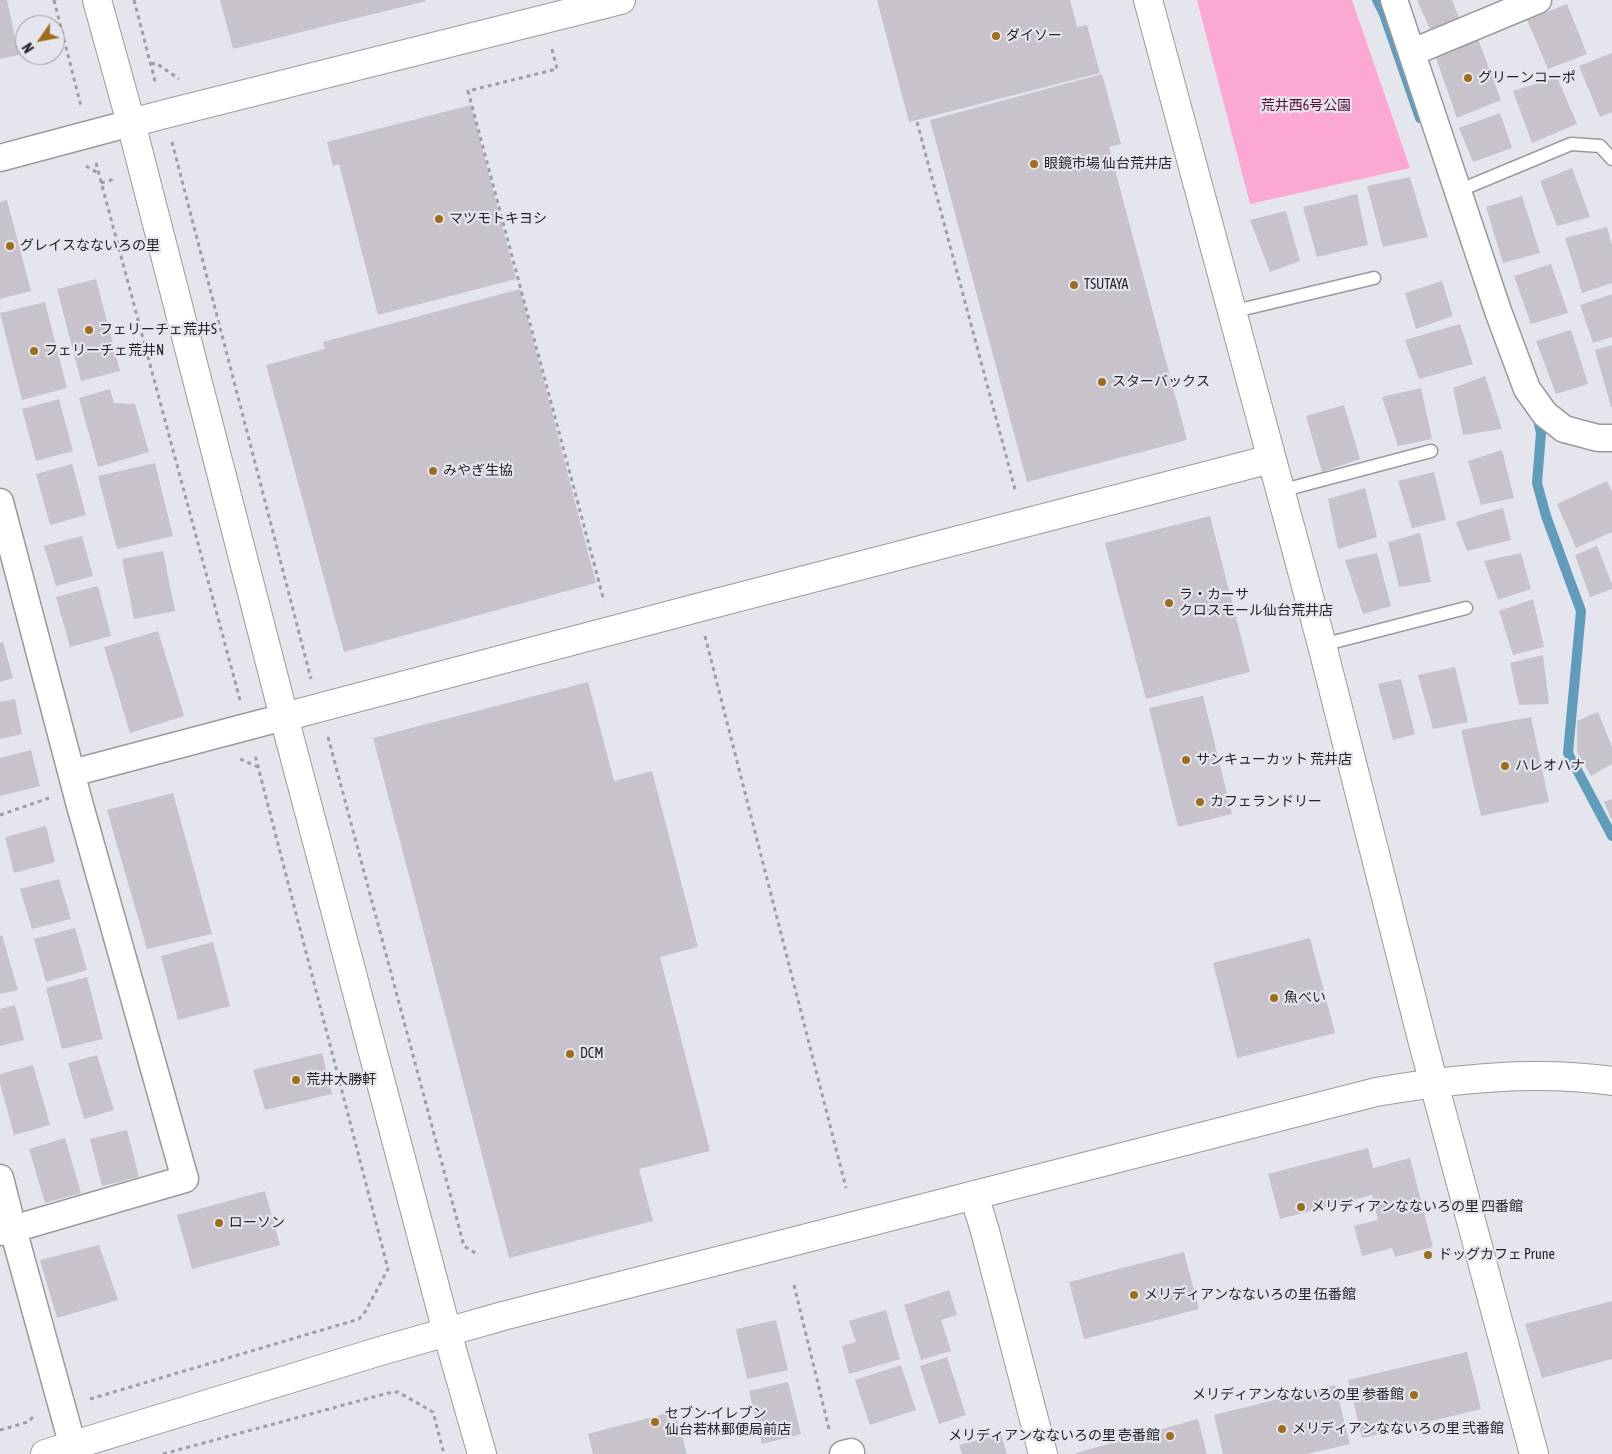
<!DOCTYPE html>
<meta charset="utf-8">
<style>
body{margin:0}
#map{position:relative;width:1612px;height:1454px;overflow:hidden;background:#e5e5ed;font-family:"Asap Condensed",sans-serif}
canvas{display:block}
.north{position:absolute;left:15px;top:15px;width:50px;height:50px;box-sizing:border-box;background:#e5e5ed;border:1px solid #98989e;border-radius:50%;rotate:237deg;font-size:14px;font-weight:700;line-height:20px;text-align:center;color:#252528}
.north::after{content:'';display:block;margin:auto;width:18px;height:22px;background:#9d6d20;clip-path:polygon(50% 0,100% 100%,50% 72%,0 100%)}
</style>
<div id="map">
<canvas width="1612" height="1454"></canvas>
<div class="north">N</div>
</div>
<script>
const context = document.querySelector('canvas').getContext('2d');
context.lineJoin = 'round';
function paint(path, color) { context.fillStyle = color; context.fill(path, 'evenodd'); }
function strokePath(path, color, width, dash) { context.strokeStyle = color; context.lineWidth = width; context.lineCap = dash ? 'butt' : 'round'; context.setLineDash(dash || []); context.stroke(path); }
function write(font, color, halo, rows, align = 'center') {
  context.font = font + ' "Asap Condensed","Noto Sans JP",sans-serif'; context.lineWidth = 4.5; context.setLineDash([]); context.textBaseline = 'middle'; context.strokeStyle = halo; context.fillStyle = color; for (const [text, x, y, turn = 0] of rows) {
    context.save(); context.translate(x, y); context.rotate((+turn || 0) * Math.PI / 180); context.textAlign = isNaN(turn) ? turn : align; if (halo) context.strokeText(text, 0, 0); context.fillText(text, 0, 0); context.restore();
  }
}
paint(new Path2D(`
 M1197 0H1352L1410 168 1250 204Z`), '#fba8d4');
strokePath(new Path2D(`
 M1377 0 1384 14 1420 118
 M1537 415 1541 433 1537 483 1546 516 1581 611 1568 753 1612 836`), '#619dba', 10);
paint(new Path2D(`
 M0 0H7L19 55 0 59Z
 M220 0H425L426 1 233 49Z
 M877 0H1070L1077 27 1087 25 1100 73 909 122Z
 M1417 0H1452L1459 18 1430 29Z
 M1567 4 1587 54 1548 69 1527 20Z
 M1478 39 1501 100 1457 118 1435 55Z
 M1612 53V112L1600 117 1579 66Z
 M1102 74 1121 144 1109 147 1187 440 1027 482 930 120Z
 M1557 77 1577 124 1532 143 1513 91Z
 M471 105 516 279 378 315 339 164 333 166 327 142Z
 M1500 113 1512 148 1473 162 1459 128Z
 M1572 168 1590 217 1557 226 1540 181Z
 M1410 177 1428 237 1383 247 1367 186Z
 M1357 194 1368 245 1317 257 1303 207Z
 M1522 196 1540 253 1503 263 1486 207Z
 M7 200 31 291 0 299V202Z
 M1286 211 1300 261 1270 272 1250 220Z
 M1607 227 1612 245V283L1582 293 1565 238Z
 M1551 264 1568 313 1531 324 1514 276Z
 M96 279 120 371 81 381 57 289Z
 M1442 281 1453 316 1416 329 1405 293Z
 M520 289 596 583 344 652 266 365 325 349 323 342Z
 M1612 294V337L1593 343 1580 305Z
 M45 302 67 388 22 400 0 313Z
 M1460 324 1473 364 1419 379 1405 340Z
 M1571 330 1588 384 1556 394 1536 341Z
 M1612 345V407H1611L1595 350Z
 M1485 376 1502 429 1463 435 1453 388Z
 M1421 388 1432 439 1398 446 1382 397Z
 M110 389 114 403 135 404 149 452 98 467 79 398Z
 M59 399 73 451 36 461 22 409Z
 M1344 405 1360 459 1322 472 1306 416Z
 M1502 450 1514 498 1481 505 1468 461Z
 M155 463 173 536 117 549 98 476Z
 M72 464 86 515 50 525 36 474Z
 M1434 472 1446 520 1412 528 1398 481Z
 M1607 481 1612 491V532L1576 548 1557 504Z
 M1365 488 1377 537 1338 549 1328 499Z
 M1503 508 1511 540 1467 551 1456 522Z
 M1210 516 1250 672 1146 699 1105 543Z
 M1420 533 1431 582 1399 587 1388 542Z
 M82 536 93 576 56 586 44 546Z
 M1597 546 1612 584V589L1590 597 1575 555Z
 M163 551 175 611 134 619 122 559Z
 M1377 553 1391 606 1363 614 1345 560Z
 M1521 553 1531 589 1498 600 1484 561Z
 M98 586 111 636 70 647 56 597Z
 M1533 599 1544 647 1513 655 1499 611Z
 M158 631 184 716 130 733 104 647Z
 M3 642 13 678 0 682V643Z
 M1543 655 1549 704 1519 705 1510 663Z
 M1455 667 1468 722 1433 729 1418 675Z
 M1401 679 1415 734 1393 740 1378 684Z
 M588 682 614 781 652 771 698 947 660 957 710 1151 639 1169 653 1221 509 1258 373 738Z
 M1203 696 1232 814 1178 827 1149 708Z
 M15 699 22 734 0 739V702Z
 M1598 712 1612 747V764L1591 776 1577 752V721Z
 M1531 717 1549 802 1481 816 1461 730Z
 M31 750 40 786 0 796V758Z
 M173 793 212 934 147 949 107 810Z
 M1612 799V821L1604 802Z
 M46 826 55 862 14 873 5 837Z
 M59 879 71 919 32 929 20 889Z
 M75 928 87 970 46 982 34 939Z
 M2 935 18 990 0 994V936Z
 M1310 938 1335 1033 1237 1058 1213 963Z
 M213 942 230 1006 178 1020 161 956Z
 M87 977 103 1039 62 1049 46 988Z
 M15 1005 24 1040 0 1046V1009Z
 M322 1053 332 1094 265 1110 253 1070Z
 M97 1055 114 1110 84 1119 68 1063Z
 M33 1065 50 1125 14 1135 0 1083V1074Z
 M127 1130 139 1177 102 1186 90 1139Z
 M65 1138 81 1193 45 1203 29 1149Z
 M1368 1148 1373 1168 1410 1158 1433 1247 1395 1257 1392 1248 1362 1256 1354 1226 1378 1220 1372 1195 1280 1219 1268 1174Z
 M265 1191 280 1245 192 1269 177 1215Z
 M99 1245 118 1300 57 1318 40 1260Z
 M1184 1252 1199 1309 1084 1339 1069 1282Z
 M949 1290 957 1315 941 1320 951 1351 921 1360 904 1305Z
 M1612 1301V1359L1542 1378 1525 1324Z
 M886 1310 900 1359 849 1374 842 1346 856 1342 849 1321Z
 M776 1320 788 1370 747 1379 736 1329Z
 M1467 1352 1481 1409 1362 1438 1348 1380Z
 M947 1357 966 1415 939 1424 920 1366Z
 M901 1365 916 1410 870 1425 855 1380Z
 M788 1382 801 1434 762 1444 749 1391Z
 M1335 1385 1350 1444 1307 1454H1223L1214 1415Z
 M675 1411 687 1454H593L588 1434Z
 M1198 1419 1207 1454H1076V1453Z
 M1001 1434 1007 1454H962L959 1445Z`), '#c8c3ca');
const lane = new Path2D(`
 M1458 191 1571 144 1600 146 1612 159
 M1231 312 1374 278
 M1280 491 1431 451
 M1322 645 1466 608`);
const street = new Path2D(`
 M1394 0 1498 311 1527 389 1545 414 1564 429 1598 438H1612
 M1413 52 1538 0
 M0 158 131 123
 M0 502 79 802 185 1179 13 1229 75 1454
 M72 773 284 717
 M0 1178 13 1229 0 1232
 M843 1454 851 1452V1454`);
const secondary = new Path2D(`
 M97 0 131 123 284 717 447 1332 482 1454
 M1148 0 1322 645 1423 1043 1534 1454
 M131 123 165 114 621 0
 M284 717 697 608 1271 459
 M974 1195 985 1231 1043 1454
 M45 1454 377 1352 503 1316 1376 1092C1453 1079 1534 1070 1612 1081`);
strokePath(lane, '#9a99a1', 15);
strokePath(street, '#9a99a1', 29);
strokePath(secondary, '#9a99a1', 30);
strokePath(new Path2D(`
 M54 0 81 106
 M134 0 156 85
 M552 49 557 69 468 91 604 601
 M151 64 156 63 179 79
 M917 122 1016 493
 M172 142 311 679
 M96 163 240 700
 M86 166 98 173
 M101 183 115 179
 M705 636 846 1188
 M328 737 464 1246 477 1254
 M240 759 258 767
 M0 815 49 798
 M794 1285 829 1429
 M90 1399 359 1319 365 1312 388 1269 255 755
 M0 1430 28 1422 33 1417
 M163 1454 388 1393 398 1392 433 1412 444 1454`), '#9e9ea4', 3, [4, 4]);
strokePath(lane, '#fff', 12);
strokePath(street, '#fff', 26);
strokePath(secondary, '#fff', 28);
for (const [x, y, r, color] of [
 [996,36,5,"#9d6d20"],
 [1468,78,5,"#9d6d20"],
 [1034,164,5,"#9d6d20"],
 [439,219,5,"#9d6d20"],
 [10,246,5,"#9d6d20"],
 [1074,285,5,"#9d6d20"],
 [89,330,5,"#9d6d20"],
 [34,351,5,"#9d6d20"],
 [1102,382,5,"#9d6d20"],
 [433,471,5,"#9d6d20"],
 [1169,603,5,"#9d6d20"],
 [1186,760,5,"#9d6d20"],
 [1505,766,5,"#9d6d20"],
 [1200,802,5,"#9d6d20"],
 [1274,998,5,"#9d6d20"],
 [570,1054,5,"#9d6d20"],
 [296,1080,5,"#9d6d20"],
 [1301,1207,5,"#9d6d20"],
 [219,1223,5,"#9d6d20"],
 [1428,1255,5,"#9d6d20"],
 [1134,1295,5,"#9d6d20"],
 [1414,1395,5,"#9d6d20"],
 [655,1422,5,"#9d6d20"],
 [1282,1429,5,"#9d6d20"],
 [1170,1436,5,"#9d6d20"]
]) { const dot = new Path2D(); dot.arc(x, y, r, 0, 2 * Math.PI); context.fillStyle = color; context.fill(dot); strokePath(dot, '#e5e5ed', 2); }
write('14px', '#252528', '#e5e5ed', [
 ["ダイソー",1006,36],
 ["グリーンコーポ",1478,78],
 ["眼鏡市場 仙台荒井店",1044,164],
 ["マツモトキヨシ",449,219],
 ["グレイスなないろの里",20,246],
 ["TSUTAYA",1084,285],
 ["フェリーチェ荒井S",99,330],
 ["フェリーチェ荒井N",44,351],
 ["スターバックス",1112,382],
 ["みやぎ生協",443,471],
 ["ラ・カーサ",1179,595],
 ["クロスモール仙台荒井店",1179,611],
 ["サンキューカット 荒井店",1196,760],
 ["ハレオハナ",1515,766],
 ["カフェランドリー",1210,802],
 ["魚べい",1284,998],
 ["DCM",580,1054],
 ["荒井大勝軒",306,1080],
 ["メリディアンなないろの里 四番館",1311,1207],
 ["ローソン",229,1223],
 ["ドッグカフェ Prune",1438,1255],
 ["メリディアンなないろの里 伍番館",1144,1295],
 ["メリディアンなないろの里 参番館",1404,1395,"right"],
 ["セブン-イレブン",665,1414],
 ["仙台若林郵便局前店",665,1430],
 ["メリディアンなないろの里 弐番館",1292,1429],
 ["メリディアンなないろの里 壱番館",1160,1436,"right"]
], 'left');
write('14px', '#5b0a3f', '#e5e5ed', [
 ["荒井西6号公園",1306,106]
]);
</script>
